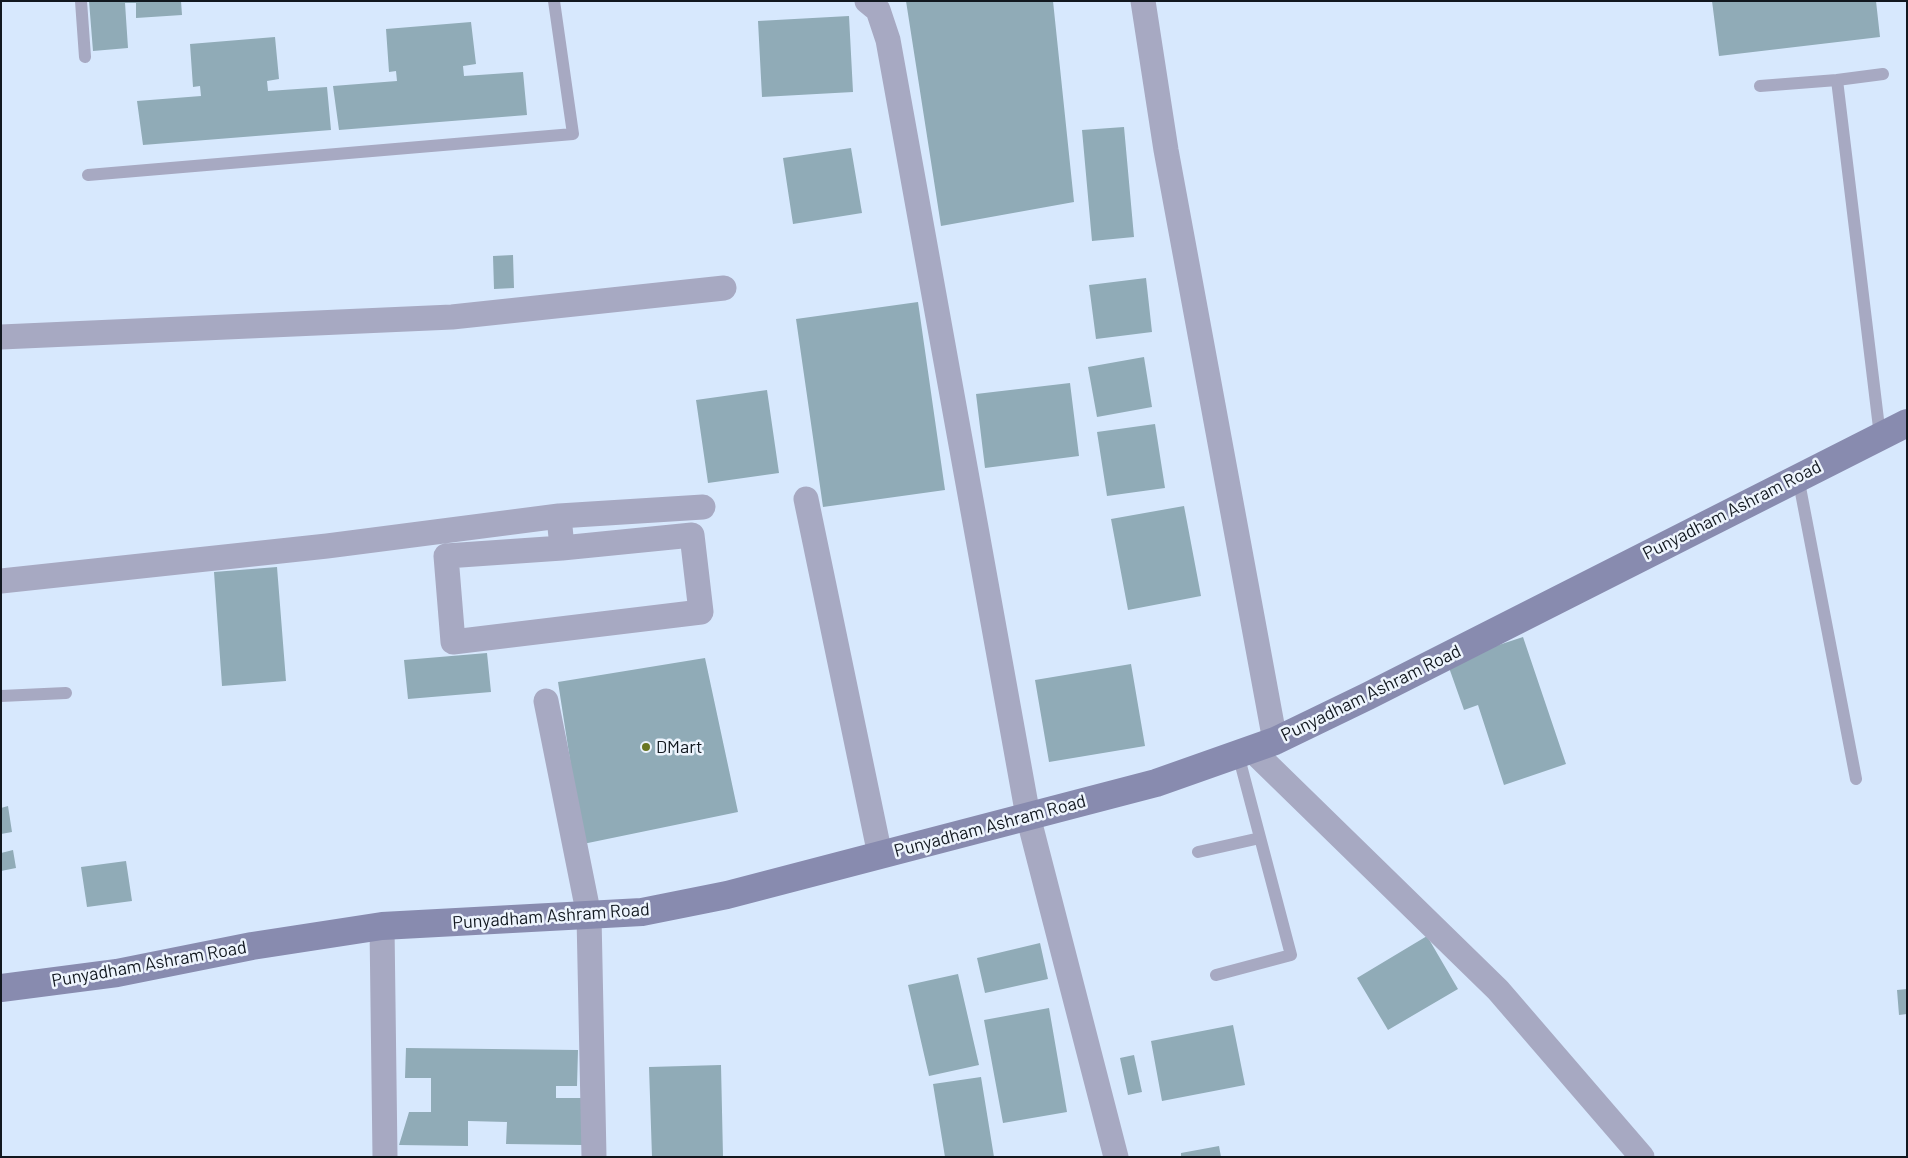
<!DOCTYPE html>
<style>
body{margin:0}
#map{position:relative;width:1908px;height:1158px;overflow:hidden;background:#d7e8fd;font-family:Barlow,sans-serif}
canvas{display:block}
.frame{position:absolute;inset:0;border:2px solid #12181f;pointer-events:none}
</style>
<div id="map">
<canvas width="1908" height="1158"></canvas>
<div class="frame"></div>
</div>
<script>
const context = document.querySelector('canvas').getContext('2d');
context.lineJoin = 'round';
function paint(path, color) { context.fillStyle = color; context.fill(path, 'evenodd'); }
function strokePath(path, color, width, dash) { context.strokeStyle = color; context.lineWidth = width; context.lineCap = dash ? 'butt' : 'round'; context.setLineDash(dash || []); context.stroke(path); }
function write(font, color, halo, rows, align = 'center') {
  context.font = font + ' Barlow,sans-serif'; context.lineWidth = 5; context.setLineDash([]); context.textBaseline = 'middle'; context.strokeStyle = halo; context.fillStyle = color; for (const [text, x, y, turn = 0] of rows) {
    context.save(); context.translate(x, y); context.rotate((+turn || 0) * Math.PI / 180); context.textAlign = isNaN(turn) ? turn : align; if (halo) context.strokeText(text, 0, 0); context.fillText(text, 0, 0); context.restore();
  }
}
paint(new Path2D(`
 M89 1H181L182 15 136 18V3H125L128 48 93 51Z
 M906 1H1053L1074 202 941 226Z
 M1712 1H1876L1880 37 1719 56Z
 M849 16 853 92 762 97 758 21Z
 M471 22 476 64 463 66 464 76 523 72 527 115 339 130 333 86 397 81 396 71 389 72 386 29Z
 M275 37 279 79 267 81 268 91 327 87 331 130 143 145 137 101 201 96 200 86 193 87 190 44Z
 M1124 127 1134 237 1092 241 1082 130Z
 M851 148 862 213 793 224 783 158Z
 M513 255 514 288 494 289 493 256Z
 M1146 278 1152 332 1096 339 1089 285Z
 M918 302 945 490 823 507 796 319Z
 M1144 357 1152 407 1097 417 1088 367Z
 M1070 383 1079 456 985 468 976 394Z
 M767 390 779 473 708 483 696 400Z
 M1155 424 1165 488 1107 496 1097 432Z
 M1184 506 1201 596 1128 610 1111 519Z
 M277 567 286 681 222 686 214 572Z
 M1523 637 1566 764 1504 785 1478 705 1464 710 1447 662Z
 M487 653 491 692 408 699 404 660Z
 M705 658 738 812 583 844 558 682Z
 M1131 664 1145 746 1049 762 1035 680Z
 M8 806 12 832 1 834V808Z
 M13 850 16 868 1 871V853Z
 M126 861 132 901 87 907 81 867Z
 M1427 936 1458 989 1388 1030 1357 978Z
 M1040 943 1048 979 985 993 977 958Z
 M958 974 979 1065 929 1076 908 985Z
 M1907 989V1014L1899 1015 1897 990Z
 M1049 1008 1067 1112 1003 1123 984 1020Z
 M1233 1025 1245 1085 1162 1101 1151 1041Z
 M406 1048 578 1050 577 1086H556V1098H583L582 1145 506 1144 507 1122 468 1121V1146L399 1145 409 1112H431V1078H405Z
 M1134 1055 1142 1092 1128 1095 1120 1058Z
 M721 1065 723 1157H652L649 1067Z
 M981 1077 994 1157H945L933 1084Z
 M1219 1146 1221 1157H1181V1153Z`), '#90abb7');
strokePath(new Path2D(`
 M81 1 85 57
 M1760 86 1837 80
 M88 175 573 134 554 1
 M1880 436 1837 80 1883 74
 M1798 477 1856 779
 M1 696 66 693
 M1198 852 1260 838
 M1216 975 1291 955 1238 754`), '#a7a9c2', 12);
strokePath(new Path2D(`
 M867 1 878 10 888 40 1028 816 1116 1157
 M1143 1 1166 150 1275 741
 M1 337 452 317 724 288
 M806 499 880 855
 M559 516 562 548 446 556 453 642 701 612 692 535 562 548
 M1 581 327 546 559 516 703 507
 M546 701 589 916 594 1157
 M1251 749 1498 990 1642 1157
 M382 926 385 1157`), '#a7a9c2', 25);
strokePath(new Path2D(`
 M1 988 117 973 252 946 382 926 642 912 727 895 1156 783 1275 741 1368 696 1907 423`), '#888baf', 28);
for (const [x, y, r, color] of [
 [646,747,5,"#697623"]
]) { const dot = new Path2D(); dot.arc(x, y, r, 0, 2 * Math.PI); context.fillStyle = color; context.fill(dot); strokePath(dot, '#edf4fd', 2); }
write('18px', '#12181f', '#edf4fd', [
 ["Punyadham Ashram Road",1732,510,-27],
 ["Punyadham Ashram Road",1371,693,-26],
 ["Punyadham Ashram Road",990,826,-15],
 ["Punyadham Ashram Road",551,916,-4],
 ["Punyadham Ashram Road",149,964,-10]
]);
write('18px', '#12181f', '#edf4fd', [
 ["DMart",656,747]
], 'left');
</script>
